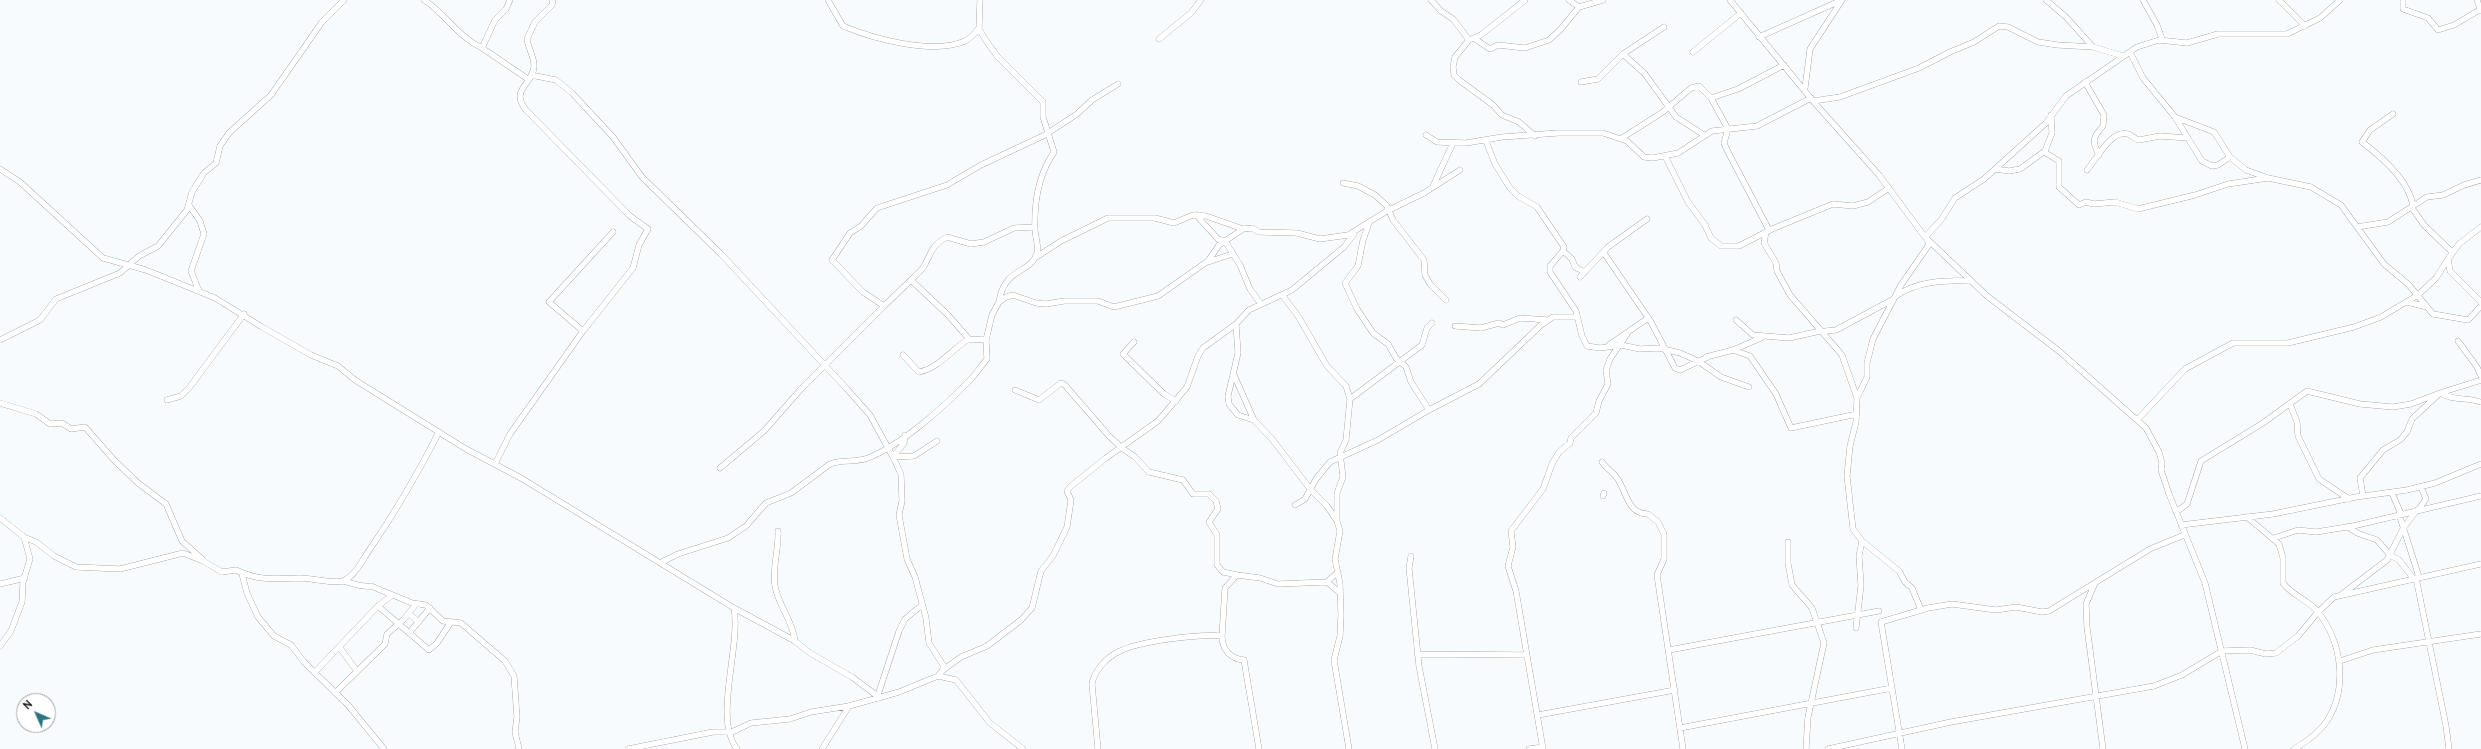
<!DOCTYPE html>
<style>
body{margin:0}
#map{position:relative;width:2481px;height:749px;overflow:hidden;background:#f7fbfe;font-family:Overpass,sans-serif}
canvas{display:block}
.north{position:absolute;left:16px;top:693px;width:40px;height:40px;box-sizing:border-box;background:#fff;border:1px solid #a3a3a4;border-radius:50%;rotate:315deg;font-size:11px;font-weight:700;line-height:16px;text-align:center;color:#18191b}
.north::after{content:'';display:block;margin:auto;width:14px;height:18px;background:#2e7382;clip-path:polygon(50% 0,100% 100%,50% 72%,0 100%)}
</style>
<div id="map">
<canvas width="2481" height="749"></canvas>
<div class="north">N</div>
</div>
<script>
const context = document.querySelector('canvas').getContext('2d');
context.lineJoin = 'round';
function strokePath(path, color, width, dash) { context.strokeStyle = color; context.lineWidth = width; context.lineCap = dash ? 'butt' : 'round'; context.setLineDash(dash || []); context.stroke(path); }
const street = new Path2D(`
 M424 0C445 13 458 37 482 48L495 20 506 9 510 0
 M828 0 843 26C874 39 933 55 965 41 971 38 975 33 979 28
 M980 0 979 29 987 42 998 57 1043 102V117L1054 152C1039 174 1034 202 1035 229 1035 237 1039 245 1037 253 1031 274 1004 267 999 302
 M1431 0 1441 11 1453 19 1469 40
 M1525 0 1481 35 1469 40 1455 57 1453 67 1454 75 1459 80 1493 105 1502 115 1519 122 1535 136
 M1569 0 1579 7 1603 0
 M1730 0 1813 101 1879 175 1925 237 1987 296 2059 351 2146 428 2159 452 2162 463 2161 470 2169 494 2205 583 2245 749
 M2046 0 2066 17 2093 47 2123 56
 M2143 0 2157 25 2162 39
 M2279 0 2305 26
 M2403 0V9L2428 18 2438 30 2454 25 2481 9
 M2477 0 2481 11
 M1759 37 1842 0
 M1159 39 1191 13 1201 0
 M1475 39 1490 49 1498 45 1525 48 1549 40 1560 30 1579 7
 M482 48 528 79
 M1693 52 1741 13
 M2130 52 2143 78 2175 117 2202 161 2212 166 2218 165 2230 157
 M1623 54 1645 74 1676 117 1704 135
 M531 75 556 80 572 93 613 137 642 177 721 254 847 389 870 415 893 457 914 456 937 441
 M1581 82 1598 79 1623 54 1664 27
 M2085 82 2104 115 2103 126C2092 138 2092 141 2099 155
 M1805 88 1810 49 1842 0
 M1711 98 1738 89 1784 65
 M1813 101 1840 97 1919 68 1950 52 1974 42 1999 26 2008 27 2038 42 2058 45 2093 47
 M2393 114 2370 130 2362 142C2382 157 2409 180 2413 206
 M2175 117 2214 132 2230 157 2246 170 2268 178 2311 187 2341 205 2384 264 2408 284 2433 314 2468 320 2481 306
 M1426 135 1437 142 1466 143 1502 137 1558 133H1603L1627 141 1644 157 1653 158 1678 153 1712 131 1757 126 1811 98
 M1622 138 1663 112 1691 88 1699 86 1711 98 1728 129 1724 143 1727 150 1769 230
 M1486 141 1495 164 1510 188 1518 196 1537 207 1564 247 1563 251 1550 266V272L1576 311 1582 336 1587 346 1600 348 1621 345 1640 349 1659 348 1680 353 1698 361 1721 377 1749 387
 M2044 152 2059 161V187L2079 205 2086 202 2094 204 2115 202 2138 209 2195 195 2228 184 2268 178
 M1665 156 1688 202 1705 225 1711 238 1721 246H1739L1772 229 1833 204 1853 206 1868 202 1889 188
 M0 169 20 182 103 258 146 270 215 298 262 327 311 355 338 366 355 380 466 449 521 478 734 608 795 641 810 653 852 677 880 698
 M1995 169 2009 171 2020 169 2045 151 2052 133 2051 115
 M2087 170C2096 160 2111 129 2128 134 2132 135 2134 139 2139 140L2160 136 2188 138
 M1343 183 1358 186 1375 195 1387 206 1393 220 1424 260 1425 275 1430 284 1446 300
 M1433 186 1453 143
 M189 205 200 221 204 234 191 271 199 291
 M2412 208 2424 225 2452 252
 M1196 215 1218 239 1225 241 1240 265 1250 289 1261 304
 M2357 227 2388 222 2427 197 2443 195 2464 185 2481 180
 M2481 227 2459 244 2448 259 2450 271 2481 302
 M1766 232 1764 243 1776 263 1777 271 1790 295 1842 355 1857 398
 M1563 251 1572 259 1575 267 1585 272
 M1604 253 1651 322 1675 368 1680 370 1708 357
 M1035 258 1061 241 1108 218H1155L1174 223 1193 215 1206 216 1243 229
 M1208 262 1232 254
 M1580 277 1608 247 1647 219
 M911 280C915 276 921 271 924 266 932 252 931 246 947 237L971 244 984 242 1014 228 1035 227
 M1283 296 1298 316 1327 366 1346 386 1350 399 1346 440 1340 453 1343 477 1337 493V520
 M1896 296C1917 281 1945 280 1970 281
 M2407 302 2427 307
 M1736 320 1753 335 1789 338 1816 332 1836 330 1892 300
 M1236 324 1238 353 1228 396 1229 404 1238 415 1254 420 1272 439 1311 490 1327 506 1337 521 1340 531 1335 559 1340 584 1341 615 1340 636 1334 660 1349 749
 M1455 326 1481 328 1499 323 1503 325 1520 318 1548 320
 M583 331 549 302 613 232
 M0 340 40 320 56 299 120 273 139 256 158 246 187 210 192 192 204 173 216 163 220 146 229 133 271 95 322 22 344 0
 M986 340 969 339 948 315 911 280 884 306 863 292 832 260 850 233 861 226 877 208 947 185 981 165 1045 135 1077 114 1092 100 1118 84
 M2458 341 2477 367 2481 376
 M1134 342 1123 354 1164 394 1176 401
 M1609 345 1648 318
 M1733 350 1750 356 1776 394 1791 428 1857 414
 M903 355 919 372C938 369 953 348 969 339
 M1706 357 1733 350 1761 338
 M1234 375 1254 420
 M1015 390 1039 400 1061 383 1064 384 1109 436 1122 448 1135 457 1149 472 1183 480 1193 494H1209L1216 501 1218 509 1209 522 1217 535V565L1223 572 1237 575
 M2441 393C2451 401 2468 397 2480 402
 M1350 399 1422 345 1427 328 1432 323
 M167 400 181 396 189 388 244 314
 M0 403 36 414 50 424 62 423 71 429 85 427 114 460 138 483 166 504 182 541 202 559
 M2290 404 2297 422 2298 436 2319 479 2349 499
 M1429 410 1479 384 1541 325 1553 317H1577
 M2138 419 2185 369 2233 343H2288L2354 327 2381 317 2418 295 2436 278 2448 259
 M905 435 904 443 893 457 901 474 902 501 899 515 907 559 915 577 926 618 929 643 943 665V670
 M1602 462C1606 468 1613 472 1617 478 1627 492 1627 514 1648 514L1658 522 1664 534V559L1657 575 1683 749
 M495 464 510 434 583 331 633 268 639 245 648 229 630 216 526 110C509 89 534 84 534 66 534 56 528 48 527 39L535 22 552 5 553 0
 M720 468 764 431 801 389 884 306
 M2392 493 2401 514
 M1603 496 1604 493
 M2363 496 2360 478 2383 450 2400 440 2407 432 2412 419 2440 393 2481 380
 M1295 505 1305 499 1316 479 1330 462 1378 440 1429 410 1411 382 1406 367 1396 358 1388 344 1373 333 1357 309 1345 283 1358 266 1363 240 1369 223
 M2418 510 2426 499 2421 487
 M2176 512 2187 504 2201 461 2263 423 2307 391 2360 404 2393 407 2411 404 2440 393
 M2399 514 2419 577
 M2247 517 2279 544 2283 558V583C2291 595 2309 600 2318 612 2342 642 2348 688 2327 721 2319 733 2306 742 2294 749
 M0 518 24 537 36 542 54 556 76 567 120 569 183 553 203 561 222 572 236 570C258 581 276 579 300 578 312 578 337 585 345 580 356 574 362 561 368 552 395 513 418 473 439 432
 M2181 525 2273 514 2356 497 2407 490 2435 483 2481 464
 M2348 527 2357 533 2377 540 2390 555 2399 560 2413 578
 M778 531C779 549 772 568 775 586 778 605 793 621 795 641
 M2274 538 2298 530 2316 532 2353 526 2481 496
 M1788 542V563L1792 585 1812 608 1824 643 1808 717 1806 749
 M1411 556 1409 568 1419 666 1435 749
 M662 562 678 554 728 538 746 526 766 503 791 493 830 464C842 459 855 463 868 458 903 444 944 407 970 380 976 374 981 366 987 359L986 340 992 315 999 302 1006 297 1013 295 1036 303 1046 304 1064 301H1098L1114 307 1158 296 1208 261 1219 245 1243 229 1252 228 1259 232 1297 233 1320 239 1348 235 1387 211 1424 193 1460 170
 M242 574 247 593 258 617 274 636 291 645 304 662 348 705 384 749
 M2416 578 2446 726 2449 749
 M343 581C352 583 362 588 371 586L412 603 426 605 443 621 461 623 505 661 514 676 517 717 515 732 519 749
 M1327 582 1338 572
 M2095 583 2086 604 2087 627 2103 749
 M0 584 25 578
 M2341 595 2387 560 2404 527 2417 510
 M378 606 429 650 437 643 451 622
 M734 608C741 647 713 719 737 749
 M1921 610 1912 588 1905 582 1899 571 1862 541 1853 529 1847 476 1850 446 1856 422 1857 398 1867 377V363L1873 339 1901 285 1928 246 1929 242 1925 237 1941 220 1955 198 1984 179 2046 123 2066 96 2137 47 2159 40 2187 43 2218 34H2287L2320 18 2340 0
 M409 614 419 622
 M1856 628 1861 585 1859 556 1862 541
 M409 633 430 608
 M1222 636 1225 588 1237 575 1260 578 1278 584 1327 582 1340 593
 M0 646 11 631 22 602 23 582 30 559 24 537
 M340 648 357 671
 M1669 650 1879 611
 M1417 654 1527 655
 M2340 661 2373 650 2481 634
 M315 672 378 606 392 595
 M938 676 943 670 961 657 987 646 1021 620 1032 608 1041 571 1053 556 1067 527 1071 500 1067 491 1071 486 1106 458 1158 421 1187 387 1198 356 1203 348 1236 324 1249 310 1292 290 1344 247 1354 234
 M335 693 385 644 387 634 404 619 416 604
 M878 695 899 631 905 619 922 605
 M1538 715 1675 690
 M1680 728 1892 688
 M628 749 713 732H732L751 723 790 719 811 712 849 706 899 692 938 676 956 680 990 723 1023 749
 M822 749 849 706
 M1098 749 1092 684C1094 671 1106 658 1118 652 1138 641 1199 634 1222 636 1222 650 1231 659 1244 660L1259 749
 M1529 749 1543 747
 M1543 749 1516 591 1508 566 1513 547 1511 531 1543 489 1552 464 1559 452 1570 443 1571 438 1596 413 1599 401 1608 384 1606 370 1610 359 1627 334
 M1828 749 1951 722 2154 686 2182 675 2222 651 2250 650 2266 654 2276 653 2298 636 2318 612 2334 597 2481 564
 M1902 749 1881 622 1928 608 1952 604 1996 610 2016 607 2042 612 2049 611 2150 549 2184 535`);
strokePath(street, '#818588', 6);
strokePath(street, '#fff', 5.5);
</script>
